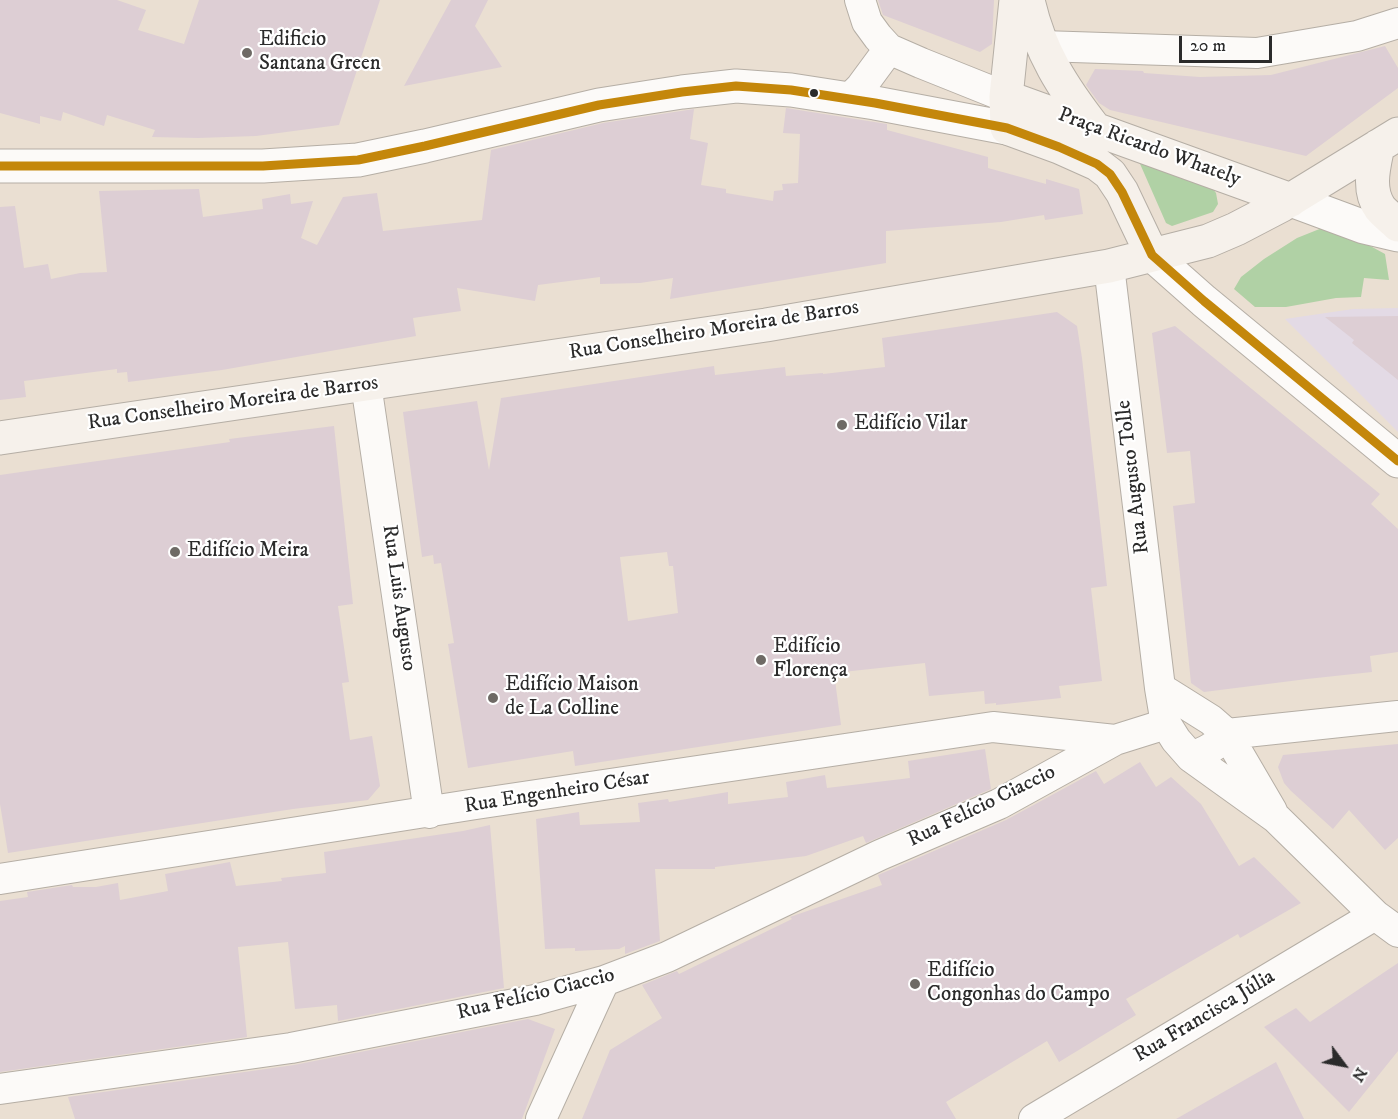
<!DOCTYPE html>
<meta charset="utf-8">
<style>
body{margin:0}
#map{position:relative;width:1398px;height:1119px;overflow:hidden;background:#eadfd2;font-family:"IM FELL DW Pica",serif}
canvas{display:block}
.north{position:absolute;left:1314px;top:1035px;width:60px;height:60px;-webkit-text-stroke:4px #fff;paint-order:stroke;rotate:122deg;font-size:16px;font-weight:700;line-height:24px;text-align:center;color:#2b2b2b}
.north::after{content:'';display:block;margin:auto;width:21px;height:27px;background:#2b2b2b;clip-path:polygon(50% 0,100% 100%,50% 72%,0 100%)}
.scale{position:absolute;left:1179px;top:36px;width:93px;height:27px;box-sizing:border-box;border:3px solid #2b2b2b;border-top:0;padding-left:8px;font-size:18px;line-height:21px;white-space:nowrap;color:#2b2b2b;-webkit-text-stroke:4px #fff;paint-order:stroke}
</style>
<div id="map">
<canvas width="1398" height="1119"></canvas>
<div class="north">N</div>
<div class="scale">20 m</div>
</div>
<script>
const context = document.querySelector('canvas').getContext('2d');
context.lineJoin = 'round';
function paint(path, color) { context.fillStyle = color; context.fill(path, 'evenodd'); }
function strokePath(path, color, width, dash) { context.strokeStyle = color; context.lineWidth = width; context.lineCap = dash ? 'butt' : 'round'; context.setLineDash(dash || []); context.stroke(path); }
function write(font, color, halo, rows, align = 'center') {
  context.font = font + ' "IM FELL DW Pica",serif'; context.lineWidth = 4.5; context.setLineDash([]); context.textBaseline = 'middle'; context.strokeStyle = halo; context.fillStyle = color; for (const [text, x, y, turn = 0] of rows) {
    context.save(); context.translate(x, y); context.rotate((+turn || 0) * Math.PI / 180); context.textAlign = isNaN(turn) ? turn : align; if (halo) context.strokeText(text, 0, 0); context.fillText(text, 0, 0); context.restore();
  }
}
paint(new Path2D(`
 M1398 308V432L1285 319 1353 309Z`), '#e3dae5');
paint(new Path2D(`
 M1137 157 1205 179 1216 193 1218 204 1213 212 1172 226 1166 223Z
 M1322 228 1363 242 1385 254 1389 280 1364 278 1361 297 1336 298 1286 307H1255L1234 289 1241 277 1264 259 1297 238Z`), '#b0d1a5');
paint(new Path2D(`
 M0 0H117L146 10 138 30 184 44 199 0H380L339 125 256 136 198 138 152 137 155 130 107 115 104 126 63 112 61 121 40 116V124L0 113Z
 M451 0H488L475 26 502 67 404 86Z
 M878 0H994L992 44 980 52 883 15Z
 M1385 46 1398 68V88L1306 156 1110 110 1099 103 1086 85 1095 69 1143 71 1144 73 1200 77 1271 75Z
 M786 108 887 124V130L988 157V168L1046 184V179L1079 189 1083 214 1045 220 1044 215 1001 222 886 231V263L670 299 673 278 640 283 600 284V277L538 285 535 301 457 288 461 311 413 318 416 336 222 370 128 382 127 372 117 373V369L24 381 26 397 0 400V207L15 206 24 268 48 264 51 279 80 273 107 272 99 191 199 189 203 217 263 209 262 199 290 194 291 204 313 201 301 238 317 245 343 197 377 193 383 231 482 220 491 150 603 123 694 109 690 139 708 143 701 185 726 189V193L773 201 774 191 783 190 782 184 798 183 800 134 783 133Z
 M1057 312 1077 326 1082 358 1107 586 1091 588 1102 681 1059 686 1061 698 996 705V703L985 704 984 691 929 696 925 663 834 673 841 725 575 766 573 751 468 768 448 644 454 643 441 563 434 564 433 555 422 557 403 412 477 401 489 470 501 398 714 366 715 375 785 367 786 376 823 373V374L885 367 882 338ZM667 552 669 566H673L678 613 628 621 620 557Z
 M1398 316V380L1352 343 1354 340 1325 317Z
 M1175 326 1380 494 1371 504 1398 529V652L1370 656 1372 672 1307 679 1204 692 1191 683 1173 506 1195 503 1190 451 1167 453 1152 333Z
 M334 426 353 604 338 606 349 682 342 683 350 740 372 736 380 786 368 800 293 809 8 853 0 804V475L230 442 229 439Z
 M1398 744V838L1385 850 1349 810 1333 829 1291 791 1284 783 1278 767 1283 755Z
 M985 749 991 789 866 843 863 836 806 856 715 867V869H655L660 941 625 954V946L619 949 575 951V948L545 949 536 819 579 812 580 825 640 822 638 803 668 799 669 802 728 792V804L788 797 786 782 825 775 827 788 910 778 908 761Z
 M1140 762 1156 787 1171 777 1201 804 1239 866 1254 857 1301 903 1240 938 1238 934 1126 999 1136 1015 1059 1062 1047 1041 946 1102 956 1119H582L610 1050 662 1018 642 985 677 971 679 974 792 919 790 917 882 885 878 875 1006 820 1096 771 1104 784Z
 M490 825 504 988 338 1021 337 1005 295 1009 288 942 238 947 247 1037 0 1072V901L28 897 27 892 72 885 73 887H96L118 883 120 900 168 891 165 874 230 862 236 886 282 881 281 878 326 873 324 852 463 831Z
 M1398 963V1051L1349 1112 1264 1027 1296 1008 1310 1022Z
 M528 1019 555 1029 522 1119H75L68 1097 294 1065Z
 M1276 1062 1304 1119H1176Z`), '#ddced4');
const minor = new Path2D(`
 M860 0 867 22 878 37 889 49 921 63 1006 97
 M1042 46 1257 53 1357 36 1398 23
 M849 99 861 87 889 49
 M1109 266 1160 688 1166 724 1176 740 1191 757 1276 818 1375 915 1398 932
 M366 384 429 813
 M1160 688 1211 720 1227 734 1272 811
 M1191 757C1207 751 1215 747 1227 734L1398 716
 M0 879 476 804 993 727 1115 740
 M0 1089 291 1048 535 1000 604 981 667 957 880 855 999 804 1115 740 1166 724
 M541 1119 604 981
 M1034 1119 1375 915`);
const tertiary = new Path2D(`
 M0 166H263L358 160 425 146 599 105 682 92 736 86 791 90 875 103 1007 128
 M1291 200 1364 227 1398 235
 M1152 255 1204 301 1398 461`);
const secondary = new Path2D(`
 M1016 0 1006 97 1007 128 1059 147 1097 164 1110 174 1122 192 1152 255
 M1028 0C1039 51 1063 88 1095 129
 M1006 97 1291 200
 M1378 146C1374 166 1367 189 1380 208 1385 214 1392 219 1398 225
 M0 438 766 325 1109 266 1208 241 1236 229 1282 205 1398 134`);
strokePath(minor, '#b5aea5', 32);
strokePath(tertiary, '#b5aea5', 35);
strokePath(secondary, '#b5aea5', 35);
strokePath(minor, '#fcfaf8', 30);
strokePath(tertiary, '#fcfaf8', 33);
strokePath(secondary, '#f6f1eb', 33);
strokePath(new Path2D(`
 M0 166H263L358 160 425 146 599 105 682 92 736 86 791 90 875 103 1007 128 1059 147 1097 164 1110 174 1122 192 1152 255 1204 301 1398 461`), '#c4870b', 9);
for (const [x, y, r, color] of [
 [247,53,6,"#6e6a65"],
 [814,93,5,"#2b2b2b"],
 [842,425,6,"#6e6a65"],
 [175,552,6,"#6e6a65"],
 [761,660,6,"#6e6a65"],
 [493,698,6,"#6e6a65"],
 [915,984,6,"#6e6a65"]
]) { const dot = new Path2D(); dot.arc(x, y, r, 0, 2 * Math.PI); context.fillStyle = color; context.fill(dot); strokePath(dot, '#fff', 2); }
write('21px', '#2b2b2b', '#fff', [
 ["Edificio",259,41],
 ["Santana Green",259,65],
 ["Edifício Vilar",854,425],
 ["Edifício Meira",187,552],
 ["Edifício",773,648],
 ["Florença",773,672],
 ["Edifício Maison",505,686],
 ["de La Colline",505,710],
 ["Edifício",927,972],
 ["Congonhas do Campo",927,996]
], 'left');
write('21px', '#2b2b2b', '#fff', [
 ["Praça Ricardo Whately",1149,148,20],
 ["Rua Conselheiro Moreira de Barros",714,331,-9],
 ["Rua Conselheiro Moreira de Barros",233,404,-8],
 ["Rua Augusto Tolle",1134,477,-97],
 ["Rua Luis Augusto",398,598,82],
 ["Rua Engenheiro César",557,793,-9],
 ["Rua Felício Ciaccio",982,807,-26],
 ["Rua Felício Ciaccio",536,995,-14],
 ["Rua Francisca Júlia",1205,1017,-31]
]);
</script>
